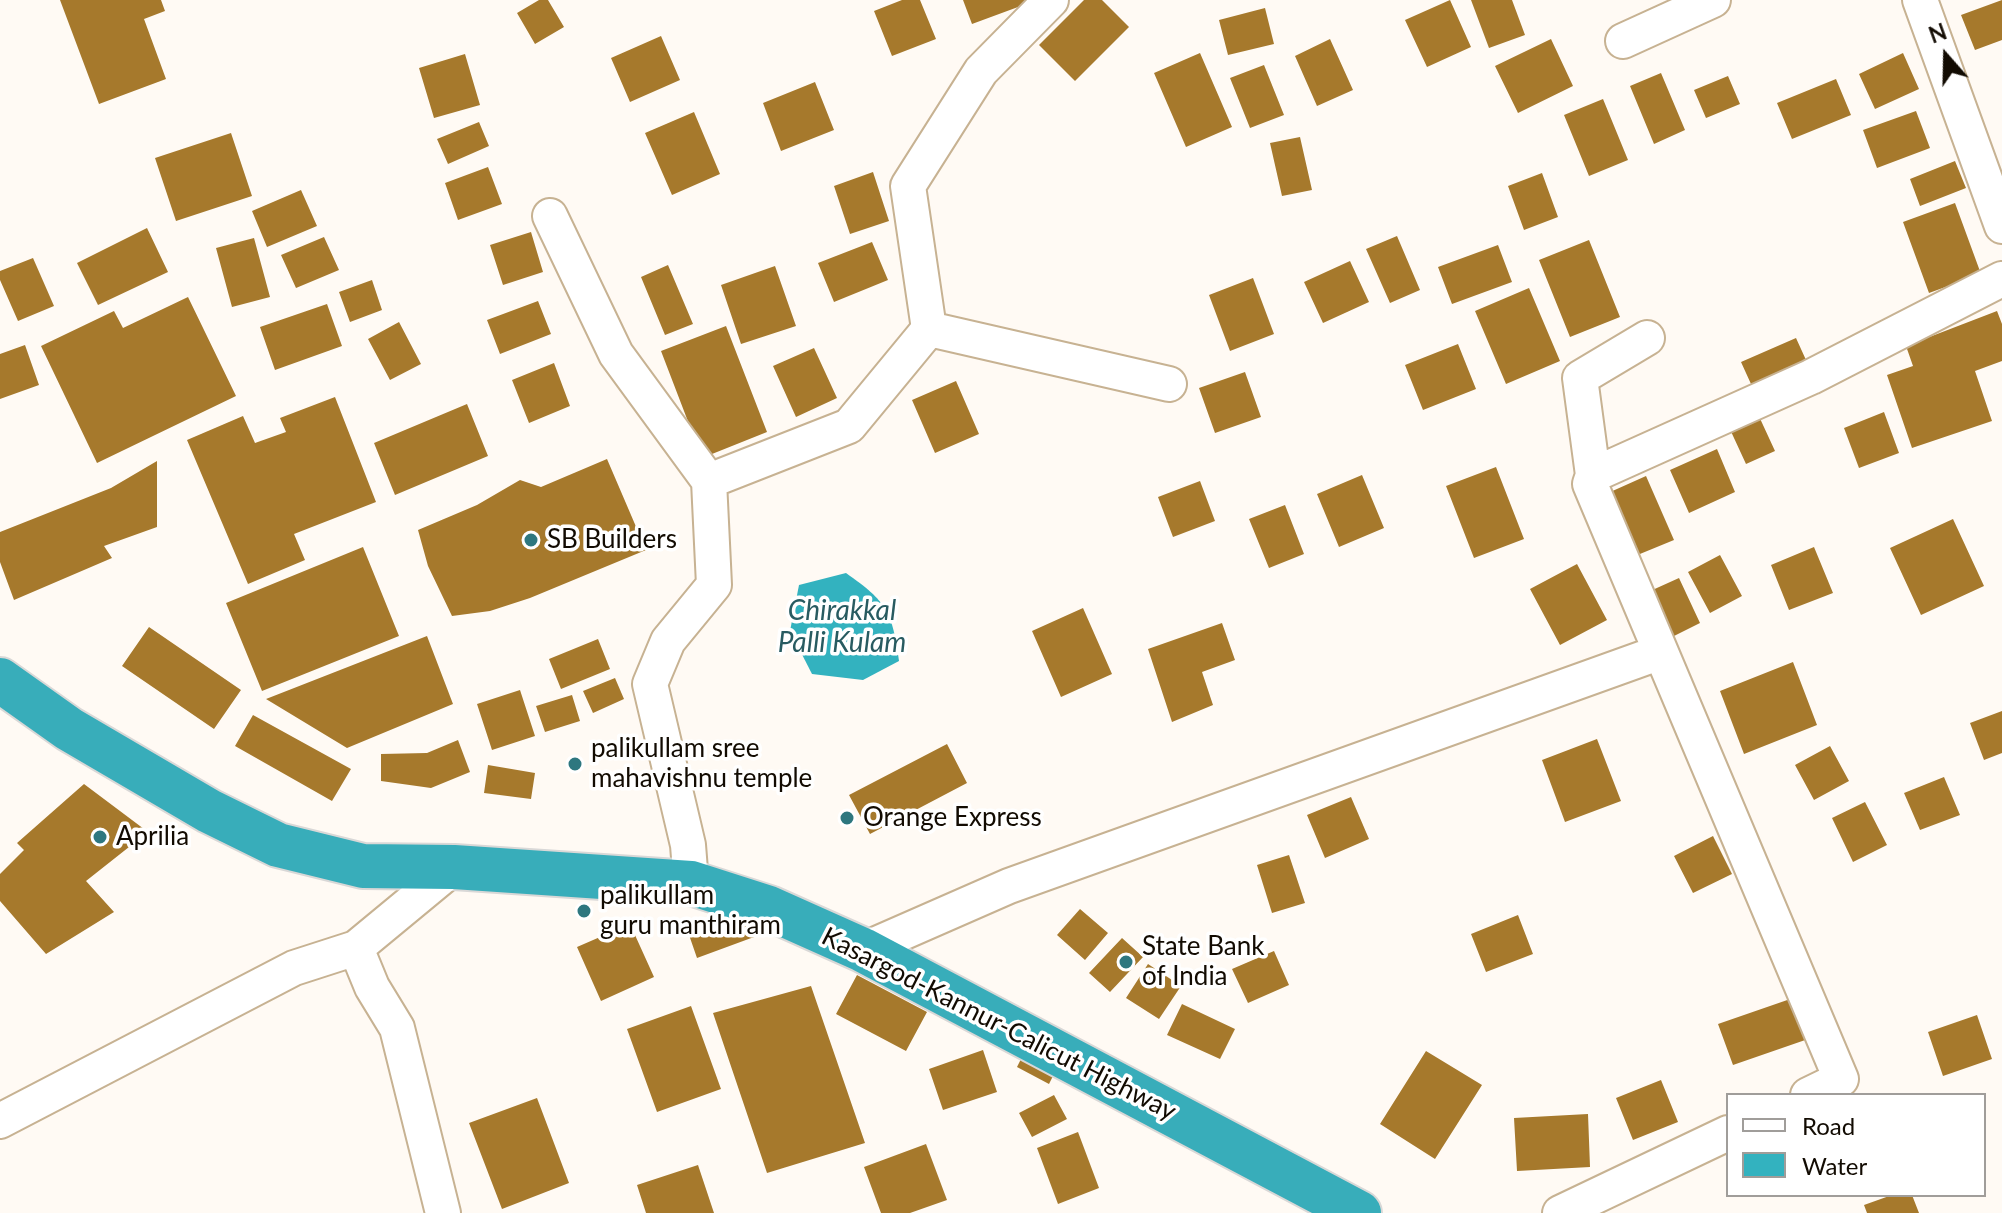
<!DOCTYPE html>
<style>
body{margin:0}
#map{position:relative;width:2002px;height:1213px;overflow:hidden;background:#fffaf4;font-family:Lato,sans-serif}
canvas{display:block}
.legend{position:absolute;left:1726px;top:1093px;width:260px;height:104px;box-sizing:border-box;background:#fff;border:2px solid #a09d9a;margin:0;padding:10px 14px;list-style:none;font-size:24px;color:#120b02}
.legend li{display:flex;align-items:center;gap:16px;height:40px}
.legend b{width:40px;border:2px solid #a09d9a}
.north{position:absolute;left:1906px;top:16px;width:80px;height:80px;-webkit-text-stroke:6px #fff;paint-order:stroke;rotate:340deg;font-size:22px;font-weight:700;line-height:32px;text-align:center;color:#120b02}
.north::after{content:'';display:block;margin:auto;width:28px;height:36px;background:#120b02;clip-path:polygon(50% 0,100% 100%,50% 72%,0 100%)}
</style>
<div id="map">
<canvas width="2002" height="1213"></canvas>
<ul class="legend">
<li><b style="height:10px;background:#fff"></b>Road</li>
<li><b style="height:22px;background:#33b2bf"></b>Water</li>
</ul>
<div class="north">N</div>
</div>
<script>
const context = document.querySelector('canvas').getContext('2d');
context.lineJoin = 'round';
function paint(path, color) { context.fillStyle = color; context.fill(path, 'evenodd'); }
function strokePath(path, color, width, dash) { context.strokeStyle = color; context.lineWidth = width; context.lineCap = dash ? 'butt' : 'round'; context.setLineDash(dash || []); context.stroke(path); }
function write(font, color, halo, rows, align = 'center') {
  context.font = font + ' Lato,sans-serif'; context.lineWidth = 7; context.setLineDash([]); context.textBaseline = 'middle'; context.strokeStyle = halo; context.fillStyle = color; for (const [text, x, y, turn = 0] of rows) {
    context.save(); context.translate(x, y); context.rotate((+turn || 0) * Math.PI / 180); context.textAlign = isNaN(turn) ? turn : align; if (halo) context.strokeText(text, 0, 0); context.fillText(text, 0, 0); context.restore();
  }
}
paint(new Path2D(`
 M846 573C887 602 892 611 899 661L863 680 812 674 790 631 799 585Z`), '#33b2bf');
paint(new Path2D(`
 M60 0H161L165 11 144 19 166 79 99 104Z
 M539 0H548L564 27 535 44 517 13Z
 M902 0H920L936 39 892 56 874 11Z
 M963 0H1037L972 24Z
 M1084 0H1102L1129 27 1075 81 1039 45Z
 M1450 0 1471 47 1427 67 1405 20Z
 M1471 0H1512L1525 35 1489 48Z
 M2002 0V40L1975 50 1961 15Z
 M1265 8 1274 44 1228 55 1219 20Z
 M661 36 680 80 630 102 611 58Z
 M1330 39 1353 90 1317 106 1295 56Z
 M1551 39 1573 86 1518 113 1495 66Z
 M1200 53 1232 127 1186 147 1154 73Z
 M1903 53 1919 89 1875 109 1859 74Z
 M465 54 480 105 434 118 419 68Z
 M1264 65 1284 115 1250 128 1230 78Z
 M1661 73 1685 130 1654 144 1630 86Z
 M1728 76 1740 104 1706 118 1694 90Z
 M1836 79 1851 115 1792 139 1777 103Z
 M815 82 834 130 781 151 763 103Z
 M1603 99 1628 160 1589 176 1564 115Z
 M1916 111 1930 148 1877 168 1863 130Z
 M694 112 720 174 672 195 645 133Z
 M479 122 489 146 448 164 437 139Z
 M231 133 252 196 176 221 155 158Z
 M1300 137 1312 190 1282 196 1270 143Z
 M1955 161 1966 188 1920 206 1910 179Z
 M488 167 502 204 458 220 445 183Z
 M873 172 889 221 850 234 834 186Z
 M1542 173 1558 217 1524 230 1508 186Z
 M301 190 317 226 267 247 252 211Z
 M1955 203 1981 274 1929 293 1903 222Z
 M147 228 168 272 98 305 77 263Z
 M531 232 543 272 503 285 490 245Z
 M1397 236 1420 290 1390 303 1366 249Z
 M324 237 339 270 296 288 281 255Z
 M254 238 270 297 232 307 216 248Z
 M1589 240 1620 317 1570 337 1539 260Z
 M872 242 888 280 834 302 818 263Z
 M1498 245 1512 282 1452 304 1438 267Z
 M33 258 54 306 18 321 0 280V271Z
 M1350 261 1369 302 1323 323 1304 282Z
 M668 265 693 324 665 335 641 277Z
 M775 266 796 326 741 344 721 285Z
 M1253 278 1274 334 1230 351 1209 295Z
 M372 280 382 310 350 322 339 292Z
 M1529 288 1560 361 1506 384 1475 311Z
 M188 297 236 396 97 463 41 346 114 311 123 328Z
 M538 301 551 334 500 354 487 320Z
 M327 304 342 346 275 370 260 327Z
 M1997 311 2002 324V361L1975 371 1992 421 1912 448 1887 375 1913 366 1906 346Z
 M399 322 421 364 390 380 368 339Z
 M726 326 767 432 702 458 661 351Z
 M1796 338 1811 371 1756 395 1741 362Z
 M1458 344 1476 389 1423 410 1405 365Z
 M25 345 39 385 0 399V354Z
 M814 348 837 398 796 417 773 366Z
 M554 363 570 406 529 423 512 380Z
 M1245 372 1261 417 1215 433 1199 388Z
 M956 381 979 434 935 453 912 400Z
 M335 397 376 502 294 534 305 560 248 584 187 440 243 416 255 443 286 432 280 418Z
 M467 404 488 456 395 495 374 443Z
 M1757 412 1775 451 1746 464 1728 425Z
 M1884 412 1899 453 1859 468 1844 428Z
 M1717 449 1735 492 1689 513 1670 470Z
 M607 459 646 550 530 598 490 611 452 616 428 566 418 530 477 505 520 480 541 487Z
 M157 461V527L104 546 112 558 14 600 0 562V532L111 488Z
 M1496 467 1524 539 1474 558 1446 486Z
 M1362 475 1384 528 1339 547 1317 494Z
 M1646 476 1674 540 1635 556 1608 493Z
 M1200 481 1215 521 1173 537 1158 497Z
 M1285 505 1304 554 1269 568 1249 519Z
 M1953 519 1984 586 1921 615 1890 548Z
 M363 547 399 636 262 691 226 603Z
 M1814 547 1833 593 1789 610 1771 565Z
 M1720 555 1742 596 1710 613 1688 572Z
 M1577 564 1607 620 1560 645 1530 589Z
 M1679 578 1700 623 1670 638 1648 592Z
 M1083 608 1112 674 1061 697 1032 631Z
 M1222 623 1235 660 1202 672 1213 705 1172 722 1148 649Z
 M149 627 241 690 214 729 122 666Z
 M427 636 453 704 347 748 266 699Z
 M598 639 610 669 561 689 549 659Z
 M1793 662 1817 725 1744 754 1720 691Z
 M615 678 624 699 593 713 583 691Z
 M520 690 535 736 492 750 477 704Z
 M572 695 580 721 545 732 536 706Z
 M2002 711V753L1984 760 1970 723Z
 M253 715 351 769 332 801 235 746Z
 M1597 739 1621 801 1565 822 1542 760Z
 M458 740 470 772 431 788 381 781V754L427 753Z
 M947 744 967 783 870 834 849 795Z
 M1830 746 1849 781 1814 800 1795 765Z
 M488 765 535 773 531 799 484 793Z
 M1944 777 1960 815 1920 830 1904 793Z
 M84 784 148 832 86 881 114 912 46 954 0 901V874L24 850 17 843Z
 M1351 797 1369 839 1325 858 1307 815Z
 M1865 802 1887 845 1853 862 1832 818Z
 M1713 836 1732 874 1693 893 1674 856Z
 M1289 855 1305 903 1272 913 1257 865Z
 M1080 909 1108 933 1085 960 1057 935Z
 M744 911 754 937 697 958 688 932Z
 M1518 915 1533 954 1486 972 1471 934Z
 M630 924 654 977 601 1001 577 947Z
 M1122 938 1143 957 1110 992 1089 973Z
 M1274 951 1289 985 1248 1003 1232 969Z
 M1148 964 1181 986 1159 1019 1126 998Z
 M857 975 927 1012 906 1051 836 1014Z
 M811 986 865 1143 767 1173 713 1013Z
 M1796 997 1811 1038 1733 1065 1718 1024Z
 M1182 1004 1235 1029 1220 1059 1167 1035Z
 M691 1006 721 1089 657 1112 627 1029Z
 M1977 1015 1992 1059 1943 1076 1928 1032Z
 M1028 1045 1060 1062 1049 1084 1017 1067Z
 M983 1050 997 1092 943 1110 929 1069Z
 M1426 1051 1482 1085 1435 1159 1380 1124Z
 M1661 1080 1678 1122 1633 1140 1616 1098Z
 M1054 1095 1067 1119 1032 1137 1019 1113Z
 M537 1098 569 1183 502 1209 469 1123Z
 M1588 1114 1590 1167 1517 1171 1514 1118Z
 M1078 1132 1099 1188 1058 1204 1037 1148Z
 M926 1144 947 1200 910 1213H881L864 1167Z
 M698 1165 714 1213H646L637 1185Z
 M1892 1195H1912L1919 1213H1867L1864 1205Z`), '#a6792c');
const minor = new Path2D(`
 M1920 0 2002 226
 M1623 41 1713 0
 M550 216 616 354 709 481 714 585 668 641 650 684 688 845 691 883
 M929 329 1169 384
 M1593 475 1580 378 1647 338
 M709 481 849 426 929 329 908 186 981 71 1051 0
 M356 948 372 987 397 1028 443 1213
 M863 950 1009 886 1658 653
 M1808 1095 1841 1079 1590 484 1593 475 1811 377 2002 279
 M0 1121 294 968 356 948 454 867
 M1560 1213 1728 1133`);
const highway = new Path2D(`
 M0 680 69 729 209 811 278 845 363 866 454 867 691 883 769 908 863 950 1359 1213`);
strokePath(minor, '#c7b292', 38);
strokePath(highway, '#d9d8d7', 48);
strokePath(minor, '#fff', 34);
strokePath(highway, '#38adba', 44);
for (const [x, y, r, color] of [
 [531,540,8,"#2e777f"],
 [575,764,8,"#2e777f"],
 [847,818,8,"#2e777f"],
 [100,837,8,"#2e777f"],
 [584,911,8,"#2e777f"],
 [1126,962,8,"#2e777f"]
]) { const dot = new Path2D(); dot.arc(x, y, r, 0, 2 * Math.PI); context.fillStyle = color; context.fill(dot); strokePath(dot, '#fff', 3); }
write('26px', '#120b02', '#fff', [
 ["SB Builders",547,540],
 ["palikullam sree",591,749],
 ["mahavishnu temple",591,779],
 ["Orange Express",863,818],
 ["Aprilia",116,837],
 ["palikullam",600,896],
 ["guru manthiram",600,926],
 ["State Bank",1142,947],
 ["of India",1142,977]
], 'left');
write('26px', '#120b02', '#fff', [
 ["Kasargod-Kannur-Calicut Highway",999,1024,27]
]);
write('italic 28px', '#285b61', '#fff', [
 ["Chirakkal",842,611],
 ["Palli Kulam",842,643]
]);
</script>
